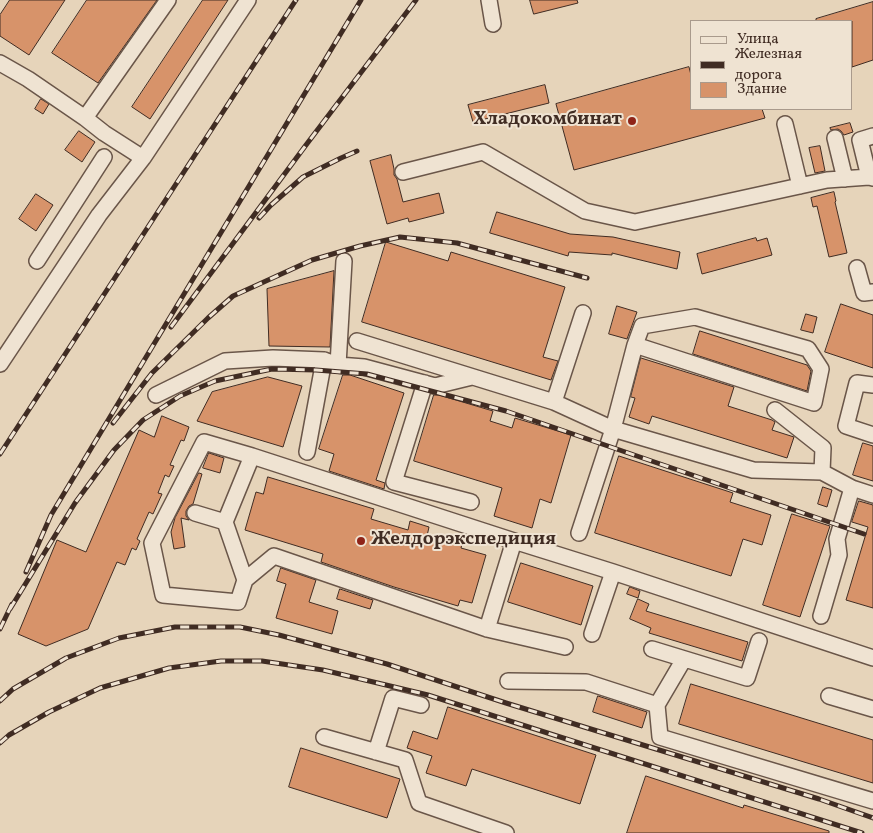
<!DOCTYPE html>
<meta charset="utf-8">
<style>
body{margin:0}
#map{position:relative;width:873px;height:833px;overflow:hidden;background:#e6d4ba;font-family:Vollkorn,serif}
canvas{display:block}
.legend{position:absolute;left:690px;top:20px;width:162px;height:90px;box-sizing:border-box;background:#efe3d2;border:1px solid #a99a8c;margin:0;padding:6px 9px;list-style:none;font-size:15px;color:#402c23}
.legend li{display:flex;align-items:center;gap:10px;height:25px}
.legend b{width:25px;border:1px solid #a99a8c}
</style>
<div id="map">
<canvas width="873" height="833"></canvas>
<ul class="legend">
<li><b style="height:6px;background:#efe3d2"></b>Улица</li>
<li><b style="height:6px;background:#402c23"></b>Железная дорога</li>
<li><b style="height:14px;background:#d7936a"></b>Здание</li>
</ul>
</div>
<script>
const context = document.querySelector('canvas').getContext('2d');
context.lineJoin = 'round';
function paint(path, color) { context.fillStyle = color; context.fill(path, 'evenodd'); }
function strokePath(path, color, width, dash) { context.strokeStyle = color; context.lineWidth = width; context.lineCap = dash ? 'butt' : 'round'; context.setLineDash(dash || []); context.stroke(path); }
function write(font, color, halo, rows, align = 'center') {
  context.font = font + ' Vollkorn,serif'; context.lineWidth = 4; context.setLineDash([]); context.textBaseline = 'middle'; context.strokeStyle = halo; context.fillStyle = color; for (const [text, x, y, turn = 0] of rows) {
    context.save(); context.translate(x, y); context.rotate((+turn || 0) * Math.PI / 180); context.textAlign = isNaN(turn) ? turn : align; if (halo) context.strokeText(text, 0, 0); context.fillText(text, 0, 0); context.restore();
  }
}
const building = new Path2D(`
 M10 0H65L29 55 0 36V15Z
 M87 0H157L98 83 52 53Z
 M203 0H228L150 119 132 107Z
 M530 0H577L578 3 534 14Z
 M873 2V60L852 67V21H816V19Z
 M689 67 692 79V109H762L765 118 574 170 556 104Z
 M545 85 549 103 473 122 468 105Z
 M41 99 49 104 43 114 35 109Z
 M850 123 853 132 844 135 841 131 838 129 831 130 830 128Z
 M79 131 95 142 82 162 65 150Z
 M820 146 825 171 815 173 809 148Z
 M391 155 394 169V175L397 179 403 202 439 193 444 213 409 222 408 218 387 224 370 161Z
 M834 192 836 201 835 202 847 253 829 257 817 206 813 207 811 198Z
 M36 194 53 205 36 231 19 219Z
 M497 212 570 234 613 237 680 252 677 269 612 253V255L569 252 568 256 490 233Z
 M756 238 757 241 767 238 772 255 702 274 697 254Z
 M386 242 448 261 451 252 565 287 543 357 558 361 551 380 362 322Z
 M334 271 330 347 269 346 267 289Z
 M841 304 873 315V368L825 352Z
 M617 306 637 312 627 339 609 334Z
 M806 314 817 317 813 333 801 330Z
 M700 331 807 365 811 371 807 391 693 354Z
 M641 358 734 387 728 406 772 420 775 422 772 430 794 437 787 458 652 416 649 424 629 417 635 398 631 397Z
 M343 375H350L404 393 376 480 385 483 384 489 329 471 334 454 319 449Z
 M268 377 302 386 283 447 197 421 212 392Z
 M434 395H439L493 411 490 421 512 428 515 418 571 435 551 503 540 499 532 528 494 516 502 488 414 461Z
 M162 416 189 427 184 441 181 440 170 465 174 466 169 477 165 475 158 493 162 494 153 514 149 512 137 539 140 541 136 550 132 548 125 565 117 562 88 629 46 646 18 634 57 540 86 552 139 430 154 437Z
 M863 443 873 446V481L853 475Z
 M209 453 224 458 220 473 203 468Z
 M619 456 733 493 730 502 771 515 762 545 743 539 731 576 595 533Z
 M199 473 202 474 193 504 189 506 186 511V516L189 520 181 518 185 547 174 549 171 532 175 518Z
 M268 477 374 509 371 519 408 530 410 521 429 527 427 536 444 542 446 535 463 540 461 548 486 555 472 603 460 600 458 606 394 587 321 562 323 554 245 530 256 492 263 494Z
 M823 487 832 490 827 507 818 504Z
 M859 501 873 505V608L846 600 868 527 852 522Z
 M792 514 830 526 800 617 763 605Z
 M521 563 593 586 581 625 508 602Z
 M281 568 316 580 309 602 338 611 332 634 276 618 286 584 277 581Z
 M630 587 640 591 638 598 627 594Z
 M340 589 373 600 370 609 337 599Z
 M638 599 649 604 646 611 748 642 742 661 649 633 651 628 630 619Z
 M691 684 873 740V783L679 724Z
 M598 696 647 712 642 728 593 712Z
 M448 707 596 755 580 804 472 769 466 786 426 773 432 756 407 748 413 731 437 739Z
 M301 748 400 779 387 818 289 787Z
 M646 776 743 808 744 805 829 831V833H627Z`);
paint(building, '#d7936a');
strokePath(building, '#402c23', 1);
const minor = new Path2D(`
 M489 0 493 24
 M0 63 28 79 85 118 104 133 143 158
 M85 118 168 0
 M785 124 800 186
 M835 138 845 179
 M403 172 483 152 585 211 635 222 827 180 869 177 873 178
 M869 177 860 140 873 136
 M37 261 104 157
 M857 268 864 293 873 292
 M357 341 554 402 613 429 753 470 822 472 852 488 873 495
 M0 364 99 215 143 158 248 0
 M338 365 344 261
 M425 383 394 482 471 502
 M873 385 857 383 846 426 873 435
 M156 395 225 361 273 358 324 360 338 365 364 367 435 386 472 377
 M554 402 583 313
 M775 410 823 448 822 472
 M307 452 324 360
 M195 513 225 522
 M579 533 613 429 635 345 642 326 695 317 808 349 821 369 814 403 635 345
 M245 580 225 522 252 456
 M821 616 839 555 837 539 852 488
 M487 629 514 541
 M592 634 613 572
 M565 647 487 629 274 556 245 580 238 602 163 595 152 543 204 442 252 456 514 541 613 572 873 658
 M652 649 747 678 759 641
 M508 681 586 682 657 705 660 737 873 801
 M829 696 873 709
 M657 705 684 659
 M324 737 405 760 419 803 506 833
 M376 752 393 698 421 705`);
strokePath(minor, '#6a5649', 18);
strokePath(minor, '#efe3d2', 15);
const rail = new Path2D(`
 M259 218 271 205 303 177 341 158 357 151
 M171 327 306 145 416 0
 M113 423 152 373 208 318 233 296 312 260 360 246 400 237 457 243 587 278
 M0 454 296 0
 M26 572 51 515 361 0
 M10 609 75 503 114 450 143 420 180 396 215 381 272 369 316 370 367 374 506 411 864 534
 M0 629 12 604
 M0 701 13 689 66 658 119 638 175 627H240L279 635 387 664 506 703 819 799 873 818
 M0 743 9 735 49 712 100 688 169 668 221 661H262L323 670 428 695 862 833`);
strokePath(rail, '#402c23', 5);
strokePath(rail, '#efe3d2', 3, [9]);
for (const [x, y, r, color] of [
 [632,121,5,"#8f2418"],
 [361,541,5,"#8f2418"]
]) { const dot = new Path2D(); dot.arc(x, y, r, 0, 2 * Math.PI); context.fillStyle = color; context.fill(dot); strokePath(dot, '#efe3d2', 2); }
write('bold 19px', '#402c23', '#efe3d2', [
 ["Хладокомбинат",622,121],
 ["Желдорэкспедиция",371,541,"left"]
], 'right');
</script>
